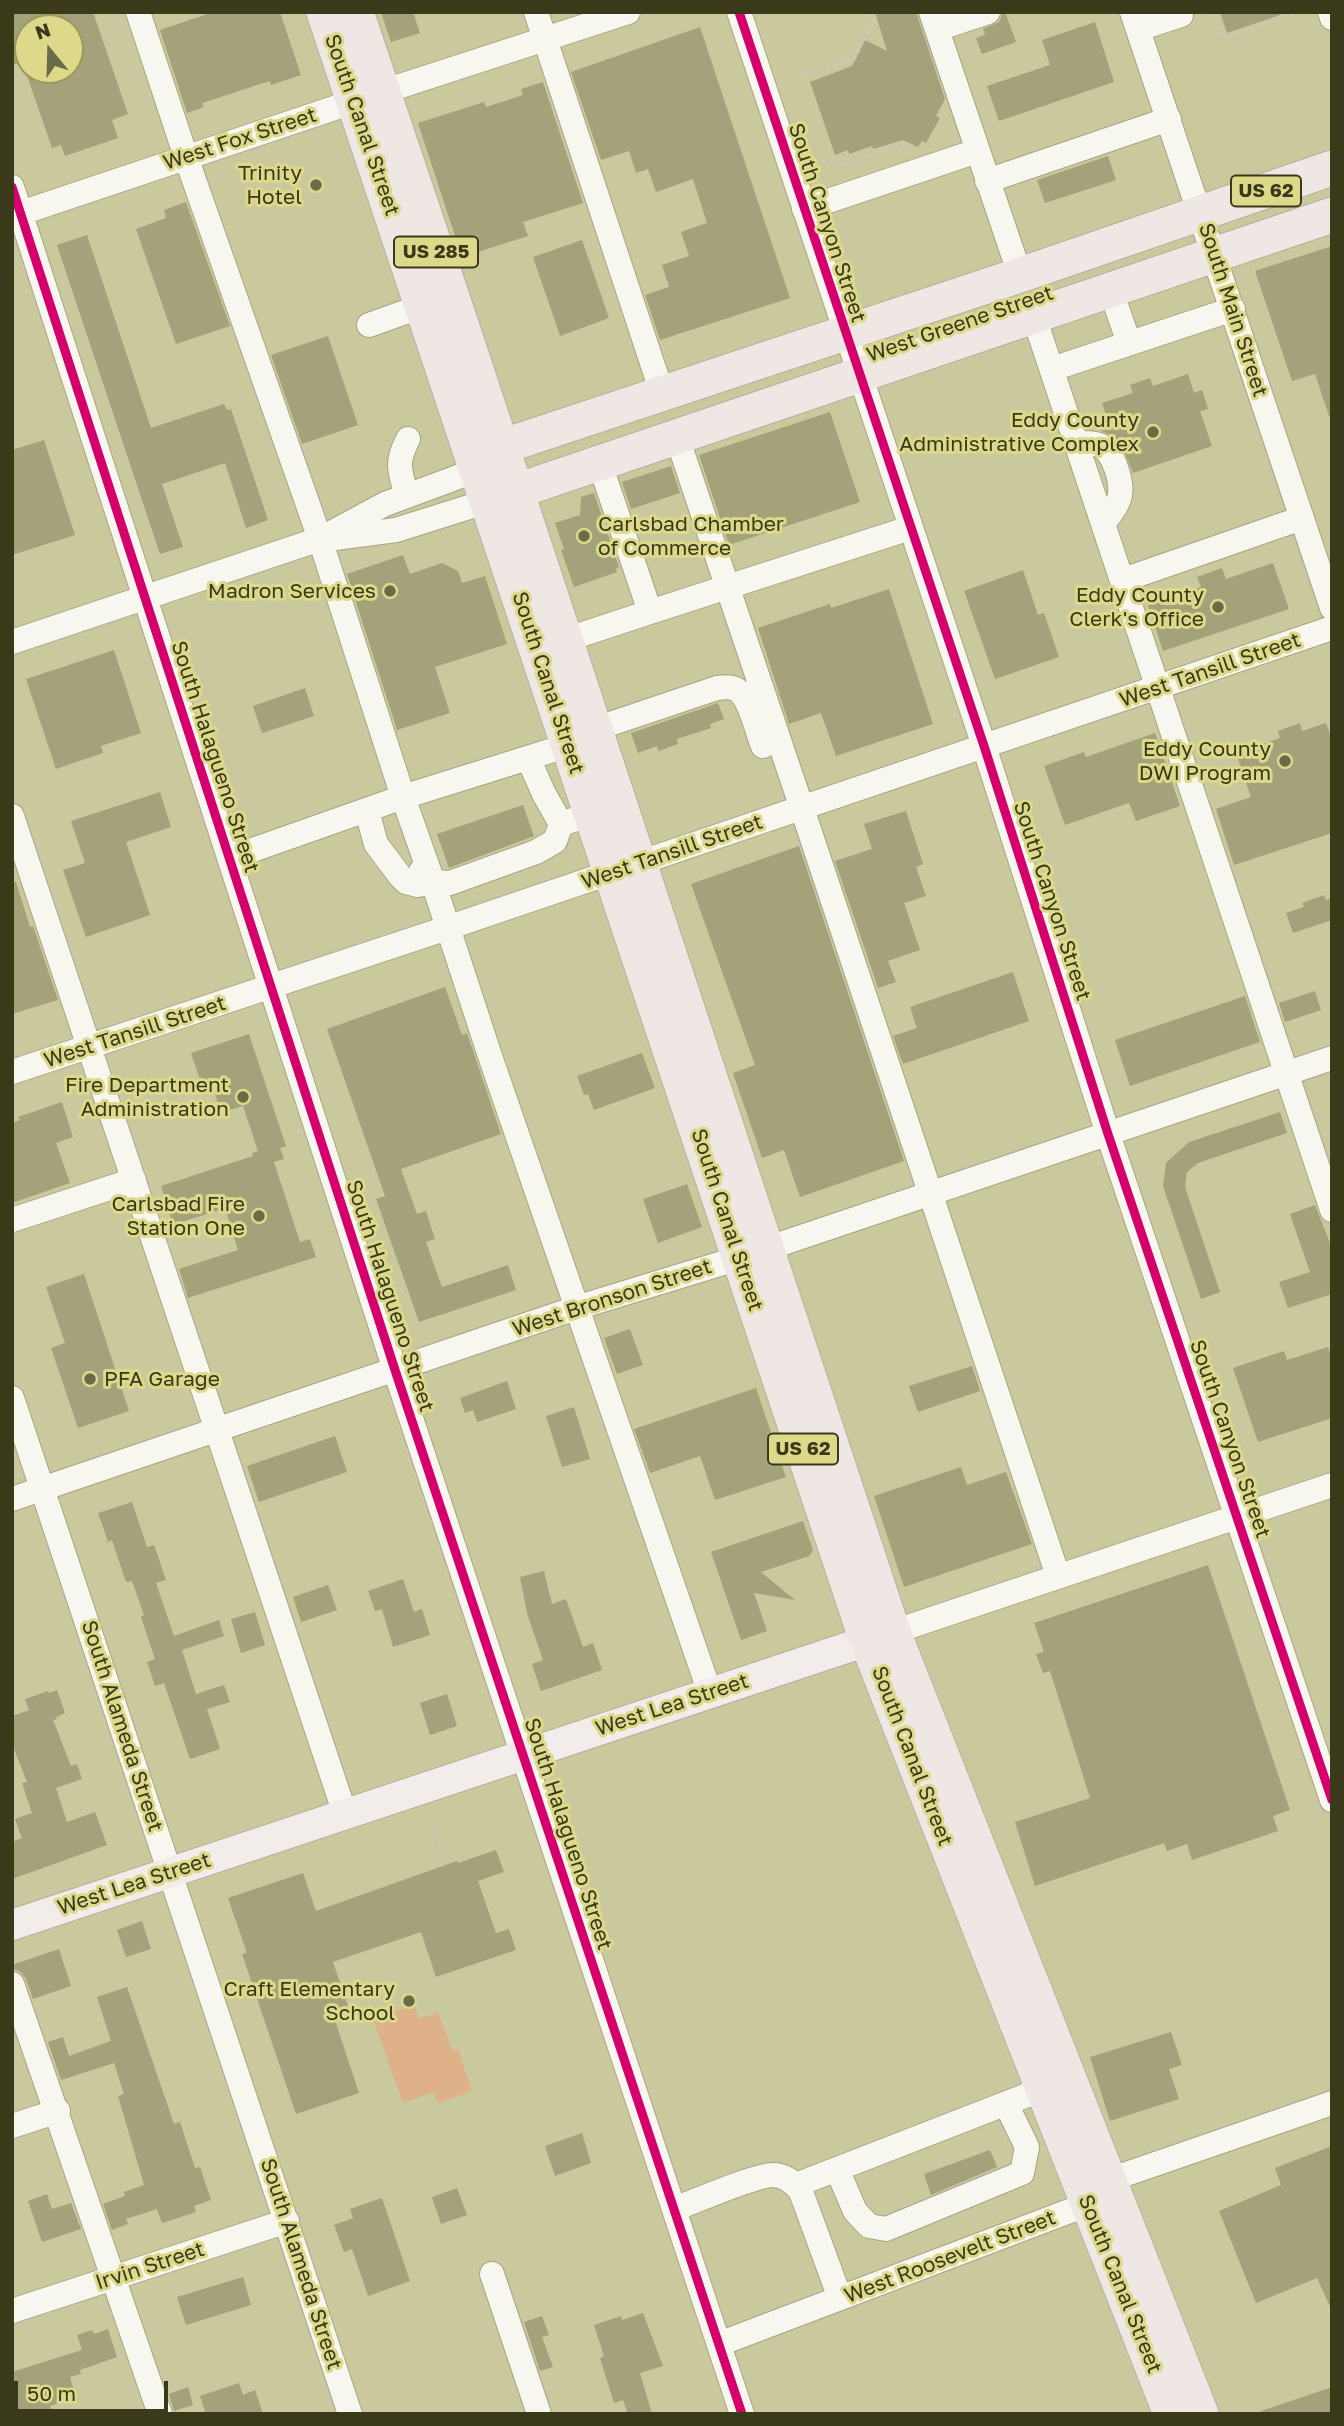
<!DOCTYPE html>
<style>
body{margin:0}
#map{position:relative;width:1344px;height:2426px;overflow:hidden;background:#cac89d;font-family:"Golos Text",sans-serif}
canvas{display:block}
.frame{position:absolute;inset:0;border:14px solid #3a3919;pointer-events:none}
.north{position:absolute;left:14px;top:14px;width:70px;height:70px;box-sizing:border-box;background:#dcd98b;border:2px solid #9b995d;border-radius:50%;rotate:341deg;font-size:19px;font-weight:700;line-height:28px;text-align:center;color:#3a3919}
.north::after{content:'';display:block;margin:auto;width:24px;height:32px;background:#6c6b47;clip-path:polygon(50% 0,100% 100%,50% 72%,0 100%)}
.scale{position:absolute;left:14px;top:2381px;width:154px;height:32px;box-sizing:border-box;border:4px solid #3a3919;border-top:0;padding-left:9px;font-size:21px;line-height:24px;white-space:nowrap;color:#3a3919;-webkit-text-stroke:5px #dcd98b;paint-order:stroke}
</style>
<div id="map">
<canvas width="1344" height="2426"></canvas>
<div class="frame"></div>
<div class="north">N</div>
<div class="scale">50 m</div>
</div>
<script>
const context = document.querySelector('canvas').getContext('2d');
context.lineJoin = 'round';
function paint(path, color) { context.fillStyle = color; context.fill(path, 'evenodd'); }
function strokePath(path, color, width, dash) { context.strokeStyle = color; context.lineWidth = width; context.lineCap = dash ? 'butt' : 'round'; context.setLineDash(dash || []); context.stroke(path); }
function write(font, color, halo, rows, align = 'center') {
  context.font = font + ' "Golos Text",sans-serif'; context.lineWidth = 6; context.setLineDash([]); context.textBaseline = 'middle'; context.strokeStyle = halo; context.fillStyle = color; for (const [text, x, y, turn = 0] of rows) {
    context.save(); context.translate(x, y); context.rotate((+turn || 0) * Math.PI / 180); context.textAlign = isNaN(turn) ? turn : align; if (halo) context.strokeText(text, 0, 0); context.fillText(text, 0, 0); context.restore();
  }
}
paint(new Path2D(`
 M414 2005 419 2019 438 2012 452 2051 458 2049 472 2091 438 2103 434 2092 403 2103 373 2019Z`), '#deb189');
paint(new Path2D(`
 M12 12H93L128 114 112 120 118 138 65 156 61 145 52 148 25 70H70V28H28V60L12 65Z
 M213 12H280L301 75 271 85 270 81 202 103 204 107 187 113 160 30Z
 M381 12H413L420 33 391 42Z
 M875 12H916L945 99 936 116 940 118 926 143 922 141 918 147 903 140 873 149 872 146 849 154 848 150 835 155 810 82 852 66 865 40 887 51Z
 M1003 12H1005L1016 42 982 54 976 38 985 35 983 29 999 22Z
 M1220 12H1280V15L1227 33Z
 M1095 22 1114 82 999 121 987 86 1050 65 1042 40Z
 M700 27 790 298 660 340 645 295 669 287 662 265 689 256 681 232 707 223 693 179 656 192 648 169 636 173 629 151 601 160 571 72Z
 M543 82 583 203 523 222 528 236 462 257 418 123 484 102 486 107 523 95 521 89Z
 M1108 156 1116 180 1045 203 1037 180Z
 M186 202 230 326 176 344 136 229 166 218 164 210Z
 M87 235 151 428 224 404 227 410 231 409 268 520 246 528 225 463 162 484 183 547 160 554 57 245Z
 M582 240 609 318 560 336 533 257Z
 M1332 246V416H1329L1315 374 1292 381 1255 271Z
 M328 336 358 425 302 444 271 355Z
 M1188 374 1194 393 1202 390 1208 409 1200 411 1212 446 1133 473 1121 444 1112 436 1098 429 1097 424 1108 421 1102 403 1133 393 1130 385 1150 378 1153 386Z
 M830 412 860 502 729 545 699 455Z
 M44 440 75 535 12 555V450Z
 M671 466 680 493 631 509 622 482Z
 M594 493 619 567 616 568 617 572 574 587 561 550 564 549 555 523 580 515 581 497Z
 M403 555 410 574 442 563 458 571 462 583 485 576 507 644 435 667 450 713 397 730 347 574Z
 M1273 563 1289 609 1163 651 1148 605 1201 587 1197 577 1222 568 1226 579Z
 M1023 570 1038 615 1044 613 1059 657 995 679 964 591Z
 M889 589 933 724 836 756 821 713 789 724 758 628 830 604 831 608Z
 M114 650 141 733 101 746 103 753 56 769 26 679Z
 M305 688 314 716 262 733 253 706Z
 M718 703 724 719 710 724 711 728 677 739 678 744 658 751 657 746 638 753 631 733Z
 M1300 723 1302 731 1326 723 1332 739V833L1234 865 1216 809 1251 797 1236 753 1280 738 1278 731Z
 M1155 733 1180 806 1136 821 1129 803 1065 825 1044 766 1084 752 1086 757Z
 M160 792 171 827 126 842 150 915 86 937 63 870 85 863 71 821Z
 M523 805 534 836 449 868 437 834Z
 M906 811 923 864 916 867 926 896 904 903 920 950 888 961 896 982 878 988 835 861 872 849 864 824Z
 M799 846 904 1161 800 1197 784 1150 762 1158 733 1073 755 1065 691 884Z
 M12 882H16L30 927 33 926 58 1000 12 1014Z
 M1324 895 1326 900 1332 898V920L1293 933 1286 913 1304 907 1302 903Z
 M1013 972 1029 1021 903 1064 893 1036 917 1028 910 1007Z
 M445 987 462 1035 467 1033 501 1134 401 1169 417 1214 426 1211 435 1239 426 1242 442 1287 508 1265 516 1290 419 1322 376 1199 385 1196 327 1029Z
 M1315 991 1321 1010 1285 1022 1279 1003Z
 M1245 996 1260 1042 1130 1086 1115 1040Z
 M249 1034 286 1146 280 1148 284 1159 274 1162 300 1242 310 1239 316 1257 188 1298 179 1269 238 1250 225 1208 173 1225 161 1186 253 1156 252 1153 258 1151 243 1106 221 1113 212 1085 203 1088 191 1053Z
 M642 1053 655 1088 594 1110 588 1094 584 1095 577 1076Z
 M62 1102 73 1137 56 1143 70 1183 12 1203V1123L20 1120 18 1117Z
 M1280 1112 1287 1133 1198 1163 1187 1172 1185 1187 1220 1292 1201 1299 1163 1186 1166 1163 1189 1142Z
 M687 1184 702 1227 658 1243 643 1199Z
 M1315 1205 1332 1248V1294L1288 1308 1279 1282 1310 1272 1290 1214Z
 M84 1274 129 1411 78 1428 51 1348 65 1343 46 1287Z
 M630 1329 643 1365 617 1374 604 1338Z
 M1328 1347 1332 1358V1418L1258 1442 1233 1368 1284 1351 1287 1360Z
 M972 1366 980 1391 918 1412 909 1386Z
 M507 1381 516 1409 477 1422 473 1410 465 1413 460 1398Z
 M756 1388 786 1477 715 1500 700 1456 650 1473 634 1429Z
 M574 1407 590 1459 562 1467 546 1416Z
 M335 1436 347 1472 259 1502 247 1466Z
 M961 1467 967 1485 1006 1472 1032 1544 904 1587 874 1496Z
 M132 1502 147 1547 154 1545 166 1580 156 1583 174 1636 219 1620 224 1636 182 1650 196 1694 224 1685 230 1702 207 1709 220 1749 190 1759 164 1683 155 1686 147 1662 155 1659 141 1617 144 1615 132 1581 126 1582 112 1540 108 1542 98 1513Z
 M803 1521 813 1550 809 1556 761 1572 795 1600 754 1593 767 1631 741 1640 711 1552Z
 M1208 1565 1290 1810 1273 1816 1278 1831 1192 1860 1187 1844 1167 1851 1164 1843 1035 1886 1015 1822 1090 1798 1050 1671 1043 1673 1036 1654 1044 1652 1034 1623Z
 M544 1571 552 1604 566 1599 583 1647 593 1643 602 1670 541 1691 532 1664 543 1660 527 1613 520 1577Z
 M403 1579 414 1612 422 1609 430 1635 393 1647 382 1609 375 1611 368 1591Z
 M328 1585 337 1610 301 1622 293 1597Z
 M255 1612 265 1645 241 1653 231 1619Z
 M57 1690 65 1713 56 1717 57 1719 53 1720 71 1766 77 1764 82 1779 56 1788 67 1822 95 1812 107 1845 12 1879V1842L22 1838 15 1819 32 1813 22 1783 27 1782 12 1744V1716L29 1710 25 1699 48 1691 49 1693Z
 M447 1694 457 1726 430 1735 420 1703Z
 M496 1850 504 1872 478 1881 496 1933 509 1929 516 1950 436 1977 421 1932 333 1962 349 2009 333 2014 359 2093 296 2114 242 1954 247 1953 228 1898 303 1873 316 1911 457 1861 458 1863Z
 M142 1921 151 1949 126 1957 117 1930Z
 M59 1949 71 1986 33 1999 26 1979 21 1972 14 1969 12 1965Z
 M127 1987 174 2124 180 2122 195 2168 200 2167 211 2200 194 2206 196 2212 162 2223 157 2209 126 2219 128 2224 112 2230 103 2204 125 2196 124 2192 144 2185 118 2096 124 2094 114 2063 61 2080 48 2042 63 2037 69 2056 111 2041 97 1997Z
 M1171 2032 1182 2065 1169 2069 1179 2099 1110 2121 1090 2057Z
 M582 2133 591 2163 555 2176 545 2146Z
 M1332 2146V2311L1317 2278 1256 2303 1219 2211 1281 2185 1275 2168Z
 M990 2150 997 2167 931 2195 924 2174Z
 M457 2188 467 2215 441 2224 432 2197Z
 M47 2194 52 2209 71 2203 81 2229 42 2242 28 2201Z
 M382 2198 410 2281 368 2296 352 2249 344 2252 334 2225 353 2218 350 2209Z
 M243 2277 251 2305 186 2325 177 2297Z
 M643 2313 663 2366 640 2373 652 2414H628L623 2400 614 2403 600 2358 604 2356 594 2325 621 2316 622 2320Z
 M542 2316 549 2335 542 2337 553 2367 540 2371 524 2322Z
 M108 2329 117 2357 80 2370 81 2374 70 2377 74 2391 57 2396 60 2403 50 2406 53 2414H12V2372L82 2350 77 2335 92 2330 94 2334Z
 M239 2383 243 2395 255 2390 263 2414H206L200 2396Z
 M188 2387 193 2405 174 2411 169 2394Z
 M1332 2387V2414H1261V2411Z`), '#a4a27b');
const minor = new Path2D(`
 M138 12 186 157 320 539 403 797 433 882 490 1056 710 1693
 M536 12 662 393
 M739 12 984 746 1108 1134 1332 1800
 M931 12 1020 275
 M1132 12 1332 608
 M1330 12 1332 18
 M937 29 988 12
 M1138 29 1181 15
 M987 181 1169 119
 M12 187 395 1370 742 2414
 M804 209 977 151
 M12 216 382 92 628 12
 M1111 291 1129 343
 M1034 317 1332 1210
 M369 325 422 306
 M1052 369 1233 309
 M677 437C806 816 930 1196 1058 1576
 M1076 443C1083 443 1092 442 1099 445 1114 451 1124 485 1119 499 1116 508 1109 516 1104 523
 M407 496C400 471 395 464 408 439
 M335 538 396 530 488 501
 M1123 580 1302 518
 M650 612 910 528
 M565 640 650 612 600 464
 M12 642 320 539 385 504 477 470
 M595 729 717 688C725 687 733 686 740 692 751 702 757 732 763 746
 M528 758 544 794 561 824
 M367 811 376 844 400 876 406 882 418 885 433 882
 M12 816 345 1814
 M230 858 403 797 569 745
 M421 871 433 882 450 883 536 852 555 841 561 824 591 814
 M12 1072 447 928 1332 628
 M12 1220 134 1180
 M12 1398 350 2414
 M12 1499 576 1308 739 1258 1332 1058
 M878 1637 1332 1485
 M12 1984 160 2414
 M12 2126 58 2111
 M837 2169 855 2211 869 2226 886 2229 1022 2173 1027 2147 1006 2104
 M796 2185 1043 2089
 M674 2209C694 2202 757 2174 774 2175 785 2176 794 2182 801 2192L840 2298
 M492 2274 539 2414
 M12 2311 287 2221
 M719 2344 1088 2204 1109 2180 1332 2103`);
const major = new Path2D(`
 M12 1925 867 1641`);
const highway = new Path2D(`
 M324 12 867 1641 1171 2414
 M356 12 459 318 893 1632 1201 2414
 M484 463 501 447 1020 275 1332 168
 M493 499 1332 215`);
strokePath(minor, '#a6a583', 26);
strokePath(major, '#b8b09e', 32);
strokePath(highway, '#b8b09e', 37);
strokePath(new Path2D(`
 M1215 12 1223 38 1295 13
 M794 78 854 59 874 19 872 12
 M822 160 843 164 903 144 912 149
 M430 1817 444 1859`), '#cacabc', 3.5, [3.5, 3.5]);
strokePath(minor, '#f7f7f0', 24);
strokePath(major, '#f2edea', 30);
strokePath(highway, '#efe7e4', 35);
strokePath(new Path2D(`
 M739 12 984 746 1108 1134 1332 1800
 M12 187 395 1370 742 2414`), '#d6006c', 9);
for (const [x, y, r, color] of [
 [316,185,7,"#6c6b47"],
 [1153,432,7,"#6c6b47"],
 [584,536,7,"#6c6b47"],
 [390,591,7,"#6c6b47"],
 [1218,607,7,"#6c6b47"],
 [1285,761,7,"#6c6b47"],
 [243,1097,7,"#6c6b47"],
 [259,1216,7,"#6c6b47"],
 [90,1379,7,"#6c6b47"],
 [409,2001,7,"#6c6b47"]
]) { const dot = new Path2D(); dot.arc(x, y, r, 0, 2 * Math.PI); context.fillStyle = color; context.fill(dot); strokePath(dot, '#dcd98b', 2.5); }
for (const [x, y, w] of [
 [1266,191,70],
 [436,252,84],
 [803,1449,70]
]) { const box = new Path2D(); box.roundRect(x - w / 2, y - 15.5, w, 31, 5); context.fillStyle = '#dcd98b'; context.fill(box); strokePath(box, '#3a3919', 2); }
write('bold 19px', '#3a3919', null, [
 ["US 62",1266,191],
 ["US 285",436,252],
 ["US 62",803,1449]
]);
write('21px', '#3a3919', '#dcd98b', [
 ["South Canal Street",362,125,71],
 ["West Fox Street",240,139,-18],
 ["South Canyon Street",827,223,72],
 ["South Main Street",1233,310,72],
 ["West Greene Street",960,324,-19],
 ["West Tansill Street",1210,670,-19],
 ["South Canal Street",548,683,72],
 ["South Halagueno Street",215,757,72],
 ["West Tansill Street",672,852,-19],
 ["South Canyon Street",1052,901,72],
 ["West Tansill Street",135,1032,-18],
 ["South Canal Street",727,1220,72],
 ["South Halagueno Street",390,1296,72],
 ["West Bronson Street",612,1298,-18],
 ["South Canyon Street",1230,1439,71],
 ["West Lea Street",672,1705,-18],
 ["South Alameda Street",122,1726,72],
 ["South Canal Street",912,1756,69],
 ["South Halagueno Street",568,1834,72],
 ["West Lea Street",134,1884,-18],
 ["West Roosevelt Street",950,2257,-21],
 ["South Alameda Street",301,2264,72],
 ["Irvin Street",150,2266,-18],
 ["South Canal Street",1120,2284,68]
]);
write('21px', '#3a3919', '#dcd98b', [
 ["Trinity",302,173],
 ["Hotel",302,197],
 ["Eddy County",1139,420],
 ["Administrative Complex",1139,444],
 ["Carlsbad Chamber",598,524,"left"],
 ["of Commerce",598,548,"left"],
 ["Madron Services",376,591],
 ["Eddy County",1204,595],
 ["Clerk's Office",1204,619],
 ["Eddy County",1271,749],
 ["DWI Program",1271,773],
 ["Fire Department",229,1085],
 ["Administration",229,1109],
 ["Carlsbad Fire",245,1204],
 ["Station One",245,1228],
 ["PFA Garage",104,1379,"left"],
 ["Craft Elementary",395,1989],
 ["School",395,2013]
], 'right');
</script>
